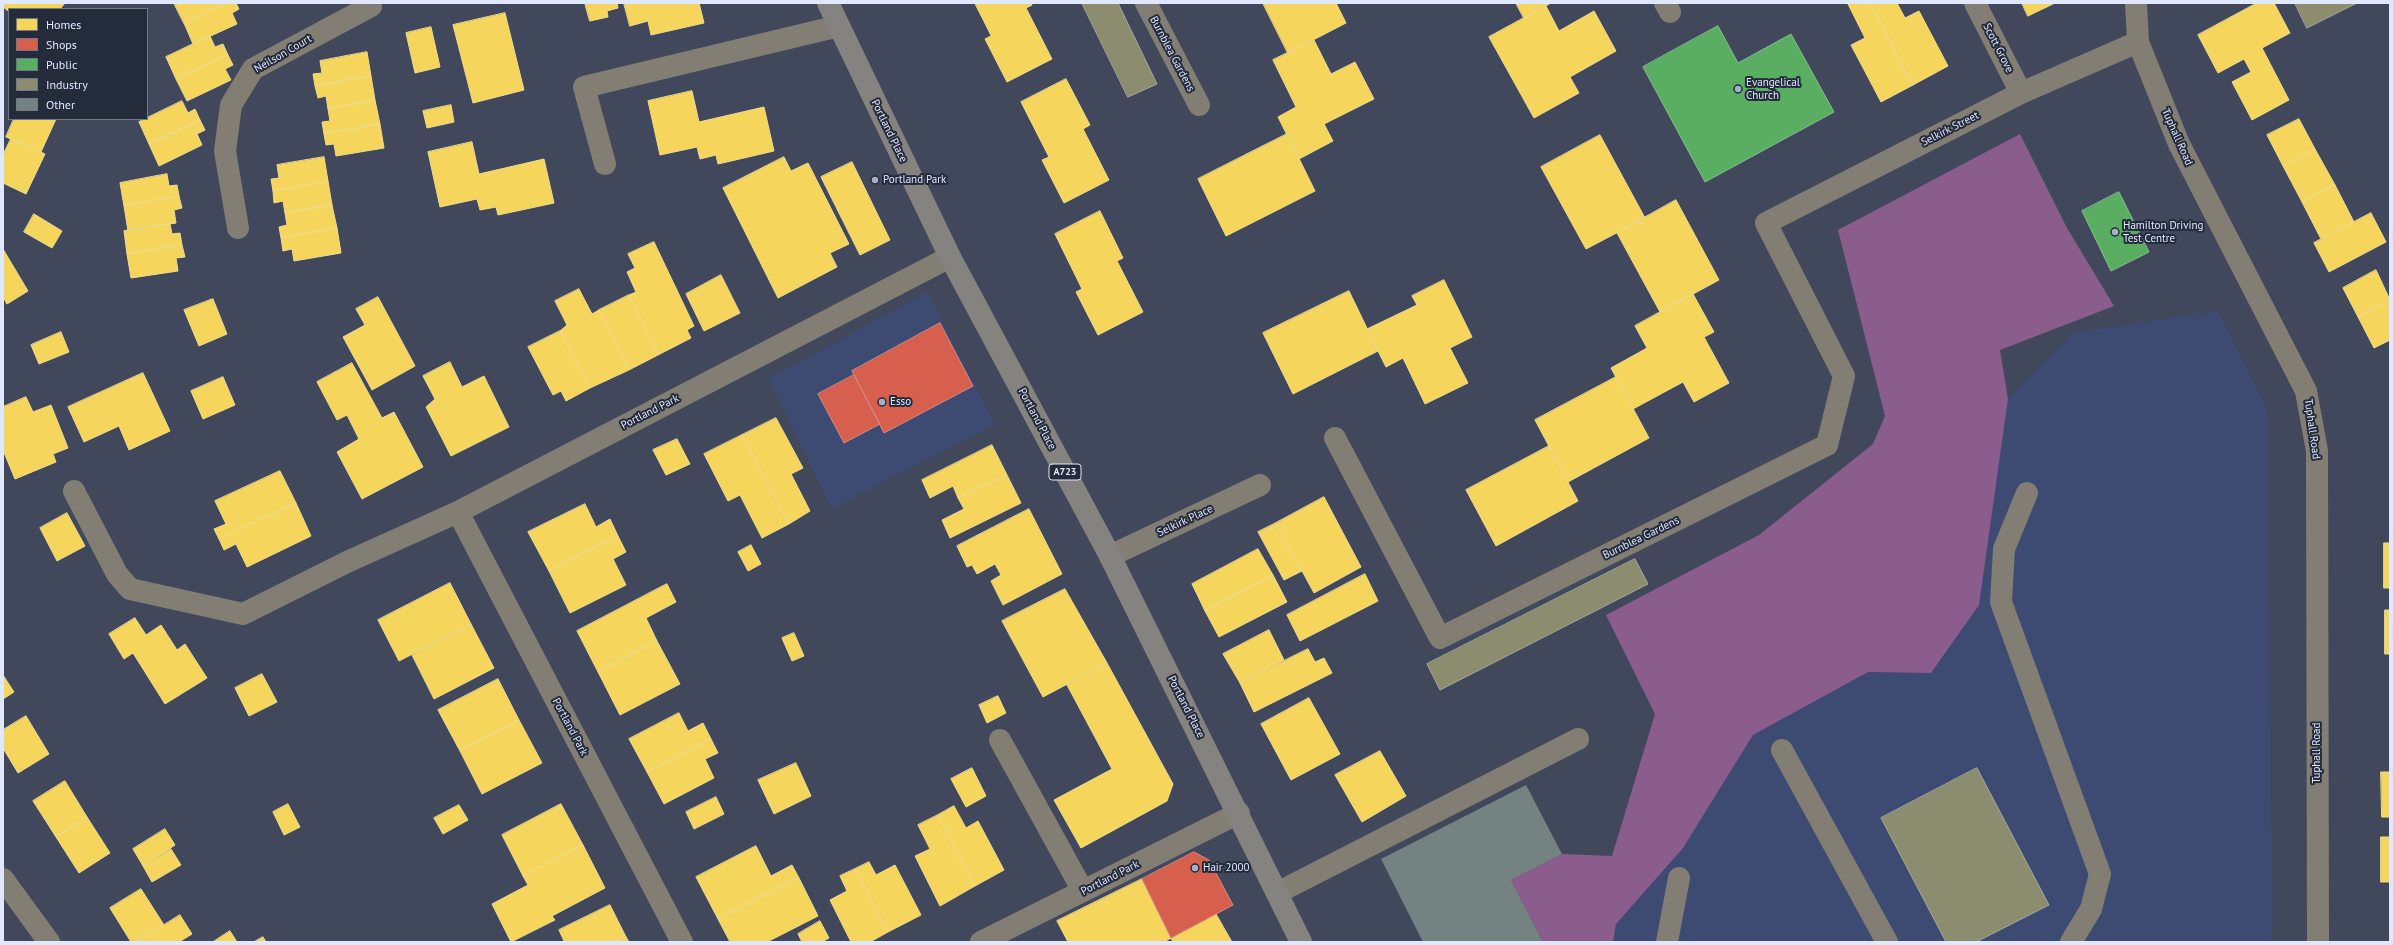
<!DOCTYPE html>
<style>
body{margin:0}
#map{position:relative;width:2393px;height:945px;overflow:hidden;background:#41485c;font-family:"PT Sans",sans-serif}
canvas{display:block}
.frame{position:absolute;inset:0;border:4px solid #dfe8ff;pointer-events:none}
.legend{position:absolute;left:8px;top:8px;width:140px;height:112px;box-sizing:border-box;background:#242b3b;border:1px solid #6f7789;margin:0;padding:5px 7px;list-style:none;font-size:12px;color:#dfe8ff}
.legend li{display:flex;align-items:center;gap:8px;height:20px}
.legend b{width:20px;border:1px solid #6f7789}
</style>
<div id="map">
<canvas width="2393" height="945"></canvas>
<div class="frame"></div>
<ul class="legend">
<li><b style="height:11px;background:#f6d55c"></b>Homes</li>
<li><b style="height:11px;background:#d6604d"></b>Shops</li>
<li><b style="height:11px;background:#5aae61"></b>Public</li>
<li><b style="height:11px;background:#8c8c6e"></b>Industry</li>
<li><b style="height:11px;background:#748382"></b>Other</li>
</ul>
</div>
<script>
const context = document.querySelector('canvas').getContext('2d');
context.lineJoin = 'round';
function paint(path, color) { context.fillStyle = color; context.fill(path, 'evenodd'); }
function strokePath(path, color, width, dash) { context.strokeStyle = color; context.lineWidth = width; context.lineCap = dash ? 'butt' : 'round'; context.setLineDash(dash || []); context.stroke(path); }
function write(font, color, halo, rows, align = 'center') {
  context.font = font + ' "PT Sans",sans-serif'; context.lineWidth = 4; context.setLineDash([]); context.textBaseline = 'middle'; context.strokeStyle = halo; context.fillStyle = color; for (const [text, x, y, turn = 0] of rows) {
    context.save(); context.translate(x, y); context.rotate((+turn || 0) * Math.PI / 180); context.textAlign = isNaN(turn) ? turn : align; if (halo) context.strokeText(text, 0, 0); context.fillText(text, 0, 0); context.restore();
  }
}
paint(new Path2D(`
 M927 292 995 424 832 509 769 379Z
 M2218 311 2267 409 2272 942H1613L1616 924 1683 848 1753 735 1868 672 1932 673 1979 605 2008 399 2073 333Z`), '#3d4b72');
paint(new Path2D(`
 M2020 134 2067 228 2114 306 2000 350 2008 399 1979 605 1931 673 1868 672 1753 735 1683 848 1616 924 1613 942H1543L1511 880 1562 854 1612 856 1655 714 1606 615 1759 535 1873 444 1885 416 1838 230Z`), '#8b5d8c');
const homes = new Path2D(`
 M3 3H13L7 10 3 7Z
 M13 3H65L60 9H9V11L7 10Z
 M174 3H225L184 23Z
 M225 3H236L239 9 232 13 237 24 193 44 184 23Z
 M585 3H617L618 8 607 11 608 17 590 21Z
 M624 3H699L704 23 651 35 648 21 630 26Z
 M975 3H1031L1032 5 1026 8 1052 59 1007 82 985 39 991 36Z
 M1263 3H1336L1346 23 1288 53Z
 M1516 3H1551L1524 18Z
 M1870 3H1897L1905 18 1919 11 1948 66 1913 85Z
 M1870 3 1913 85 1881 102 1851 45 1865 38 1848 4Z
 M2022 3H2055L2028 16Z
 M2257 3H2274L2290 33 2262 48 2289 100 2252 120 2232 82 2251 72 2244 59 2218 73 2198 35Z
 M1546 6 1559 31 1594 11 1616 51 1570 77 1579 93 1534 118 1489 37Z
 M505 13 524 90 473 103 453 25Z
 M431 27 440 67 415 73 406 33Z
 M210 36 215 47 223 44 228 55 176 79 166 57Z
 M1314 40 1331 74 1355 62 1374 99 1324 124 1333 141 1299 159 1278 117 1296 107 1273 60Z
 M367 52 371 76 315 86 313 74 322 73 320 61Z
 M228 55 233 65 225 69 231 80 187 101 176 79Z
 M371 76 375 100 328 109 326 96 318 98 315 86Z
 M1066 79 1090 125 1083 129 1109 180 1064 203 1042 160 1049 157 1021 102Z
 M692 91 699 122 764 107 774 151 718 164 716 155 700 159 697 147 660 155 648 101Z
 M375 100 380 124 324 134 322 122 330 121 328 109Z
 M182 101 188 113 195 109 200 120 149 144 139 122Z
 M451 105 454 122 427 128 423 111Z
 M14 119H56L41 152 6 137Z
 M2299 119 2315 149 2283 166 2267 135Z
 M200 120 205 130 197 134 202 145 159 166 149 144Z
 M380 124 384 148 336 156 334 144 326 145 324 134Z
 M1287 134 1315 191 1226 236 1198 179Z
 M1600 135 1645 218 1586 249 1541 167Z
 M11 139 45 154 26 194 3 183V155Z
 M472 142 479 174 544 159 554 203 498 215 496 207 480 210 477 199 440 207 428 152Z
 M2315 149 2335 185 2302 202 2283 166Z
 M324 157 328 181 273 191 271 179 279 178 277 165Z
 M784 157 791 171 808 163 849 244 830 253 837 267 778 298 723 188Z
 M852 162 890 240 860 255 821 177Z
 M167 174 169 186 177 185 179 196 124 206 120 183Z
 M328 181 332 205 285 213 283 201 274 203 273 191Z
 M2335 185 2354 222 2321 239 2302 202Z
 M179 196 182 208 174 210 176 223 128 231 124 206Z
 M1676 200 1719 280 1660 312 1617 233Z
 M332 205 337 228 281 238 279 227 287 225 285 213Z
 M1100 211 1123 258 1117 261 1143 312 1098 335 1076 292 1082 289 1055 234Z
 M2371 213 2386 242 2329 272 2314 243Z
 M34 214 62 231 52 248 24 232Z
 M170 224 172 234 180 233 182 245 127 254 124 231Z
 M337 228 341 253 294 261 292 249 283 251 281 238Z
 M654 242 694 326 687 330 691 338 658 355 629 295 636 292 627 272 635 268 628 254Z
 M182 245 185 257 176 258 178 271 131 278 127 254Z
 M3 249 28 291 7 304 3 297Z
 M2376 270 2390 300 2358 317 2343 288Z
 M721 275 740 313 704 331 686 294Z
 M1444 280 1472 337 1450 348 1468 383 1425 404 1403 358 1386 367 1367 329 1417 305 1412 296Z
 M579 289 592 314 599 310 629 370 590 388 560 331 567 325 555 301Z
 M1349 291 1378 351 1293 394 1263 333Z
 M1693 294 1714 332 1704 337 1729 383 1694 402 1683 382 1633 409 1611 368 1647 348 1635 326Z
 M629 295 658 355 629 370 599 310Z
 M378 297 415 366 372 390 343 337 365 325 356 309Z
 M213 299 227 334 199 346 184 310Z
 M2390 300V340L2374 348 2358 317Z
 M560 331 590 388 566 401 561 391 553 395 528 347Z
 M61 332 69 352 39 364 31 345Z
 M450 362 462 387 484 376 509 427 451 456 426 407 435 399 423 376Z
 M352 363 382 418 394 412 423 467 362 499 337 452 359 439 347 415 337 420 317 382Z
 M143 373 170 431 129 450 119 426 84 442 68 407Z
 M223 377 235 405 203 419 191 391Z
 M1616 377 1649 438 1568 482 1535 420Z
 M26 397 33 412 51 405 68 448 53 454 56 462 15 479 3 450V407Z
 M776 418 803 468 791 474 810 511 789 524 742 435Z
 M742 435 789 524 762 538 740 495 728 501 704 454Z
 M677 439 690 464 666 475 653 450Z
 M992 445 1007 475 958 498 953 486 930 498 922 480Z
 M1549 446 1578 501 1496 546 1466 490Z
 M280 471 296 503 219 539 214 529 226 524 215 501Z
 M1007 475 1021 503 950 538 942 520 964 509 958 498Z
 M1324 497 1361 567 1314 593 1276 523Z
 M296 503 311 536 247 567 236 544 224 550 219 539Z
 M585 504 596 527 610 519 618 536 549 571 528 532Z
 M1029 509 1062 574 1003 605 991 581 1001 575 995 564 977 574 972 565 967 567 957 546Z
 M67 513 85 546 57 561 40 528Z
 M1276 523 1302 571 1284 580 1258 532Z
 M618 536 626 552 613 559 626 585 570 613 549 571Z
 M2384 543H2390V588H2384Z
 M751 545 761 564 748 571 738 552Z
 M1258 549 1273 575 1205 611 1192 584Z
 M1365 574 1378 601 1300 641 1287 615Z
 M1273 575 1287 602 1219 637 1205 611Z
 M450 583 471 624 399 661 378 620Z
 M667 584 676 602 646 618 657 641 598 672 577 631Z
 M1065 589 1107 663 1043 697 1002 621Z
 M2385 610H2390V654H2385Z
 M135 618 146 635 161 625 177 650 185 644 207 678 165 704 133 653 124 659 109 634Z
 M471 624 494 668 434 699 412 655Z
 M1269 630 1284 660 1240 683 1223 654Z
 M794 633 804 656 792 661 782 638Z
 M657 641 680 684 620 715 598 672Z
 M1308 649 1315 662 1324 658 1332 673 1254 712 1240 683Z
 M1107 663 1173 784 1167 801 1081 848 1054 800 1112 769 1067 685Z
 M262 674 277 702 249 716 235 688Z
 M3 675 14 692 3 699Z
 M498 679 519 720 460 751 438 710Z
 M998 696 1006 713 987 723 979 705Z
 M1309 698 1340 754 1291 780 1261 724Z
 M679 713 688 731 703 723 711 739 647 772 629 739Z
 M26 716 49 754 18 773 3 748V730Z
 M519 720 542 763 482 794 460 751Z
 M711 739 718 753 705 759 714 778 664 804 647 772Z
 M1380 751 1406 796 1362 822 1335 775Z
 M796 763 811 796 774 814 758 780Z
 M972 768 986 796 966 807 951 779Z
 M2381 772H2390V817H2382Z
 M65 781 87 817 56 837 33 801Z
 M716 797 724 814 694 829 686 812Z
 M288 804 300 827 284 835 273 812Z
 M561 804 583 845 523 876 502 835Z
 M459 805 468 820 443 834 434 818Z
 M954 806 966 828 978 821 1004 870 975 886 938 815Z
 M938 815 975 886 940 906 915 856 930 849 918 825Z
 M87 817 110 853 79 873 56 837Z
 M165 829 175 845 143 866 133 849Z
 M2381 837H2390V882H2381Z
 M583 845 605 888 552 916 555 920 511 942 492 904 528 885 523 876Z
 M756 846 771 876 792 865 799 878 718 919 696 877Z
 M171 849 181 865 152 882 143 866Z
 M869 862 876 875 895 865 921 915 888 932 855 869Z
 M855 869 888 932 870 942H851L830 900 847 891 840 876Z
 M799 878 818 916 767 942H730L718 919Z
 M1142 879 1171 938 1164 942H1068L1057 921Z
 M141 889 164 925 137 942H131L110 908Z
 M610 905 625 935 613 942H562L564 941 559 930Z
 M1216 914 1232 942H1173L1171 938Z
 M180 915 192 934 179 942H137Z
 M820 921 829 938 822 942H802L798 934Z
 M230 931 237 942H213Z
 M625 935 629 942H613Z
 M263 937 266 942H254Z`);
paint(homes, '#f6d55c');
strokePath(homes, '#efdb8d', 1);
const shops = new Path2D(`
 M940 323 973 386 884 433 852 371Z
 M854 375 880 424 844 443 818 394Z
 M1194 852 1209 860 1233 905 1171 938 1142 879Z`);
paint(shops, '#d6604d');
strokePath(shops, '#d98982', 1);
const public = new Path2D(`
 M1718 26 1738 63 1791 34 1834 112 1705 182 1643 67Z
 M2119 192 2149 252 2111 271 2082 211Z`);
paint(public, '#5aae61');
strokePath(public, '#82bf90', 1);
const industry = new Path2D(`
 M1082 3H1118L1157 84 1128 97Z
 M2295 3H2357L2307 28Z
 M1635 559 1648 584 1440 690 1427 664Z
 M1977 768 2049 905 1976 942H1946L1881 818Z`);
paint(industry, '#8c8c6e');
strokePath(industry, '#a5a89a', 1);
paint(new Path2D(`
 M1526 785 1562 854 1511 880 1543 942H1423L1381 859Z`), '#748382');
strokePath(new Path2D(`
 M1146 3 1199 105
 M1665 3 1670 12
 M1975 3 2021 93
 M2136 3 2138 42 2179 144 2306 391 2317 451 2318 942
 M605 164 584 87 839 26
 M238 228 225 151 231 105 253 69 371 6 369 3
 M1335 438 1440 638 1827 445 1844 376 1766 223 2021 93 2138 42
 M74 491 117 574 130 589 243 614 347 562 458 512 950 257
 M2027 493 2004 549 2001 602 2100 874 2091 909 2071 942
 M458 512 682 942
 M1110 556 1260 485
 M1000 740 1083 891
 M1782 750 1887 942
 M3 879 49 942
 M1277 893 1578 739
 M981 942 1239 813
 M1667 942 1679 878`), '#837e73', 22);
strokePath(new Path2D(`
 M828 3 950 257 1110 556 1301 942`), '#84837f', 22);
for (const [x, y, r, color] of [
 [1738,89,4,"#a8b0c6"],
 [875,180,4,"#a8b0c6"],
 [2115,232,4,"#a8b0c6"],
 [882,402,4,"#a8b0c6"],
 [1195,868,4,"#a8b0c6"]
]) { const dot = new Path2D(); dot.arc(x, y, r, 0, 2 * Math.PI); context.fillStyle = color; context.fill(dot); strokePath(dot, '#242b3b', 1.5); }
for (const [x, y, w] of [
 [1065,472,32]
]) { const box = new Path2D(); box.roundRect(x - w / 2, y - 8, w, 16, 3); context.fillStyle = '#242b3b'; context.fill(box); strokePath(box, '#dfe8ff', 1); }
write('bold 10px', '#dfe8ff', null, [
 ["A723",1065,472]
]);
write('11px', '#dfe8ff', '#242b3b', [
 ["Scott Grove",1998,48,63],
 ["Neilson Court",283,54,-30],
 ["Burnblea Gardens",1172,54,62],
 ["Selkirk Street",1950,129,-27],
 ["Portland Place",889,131,64],
 ["Tuphall Road",2177,137,66],
 ["Portland Park",650,412,-27],
 ["Portland Place",1037,419,62],
 ["Tuphall Road",2312,429,82],
 ["Selkirk Place",1185,521,-25],
 ["Burnblea Gardens",1641,538,-26],
 ["Portland Place",1186,707,63],
 ["Portland Park",570,727,62],
 ["Tuphall Road",2317,753,-90],
 ["Portland Park",1110,878,-27]
]);
write('11px', '#dfe8ff', '#242b3b', [
 ["Evangelical",1746,83],
 ["Church",1746,96],
 ["Portland Park",883,180],
 ["Hamilton Driving",2123,226],
 ["Test Centre",2123,239],
 ["Esso",890,402],
 ["Hair 2000",1203,868]
], 'left');
</script>
